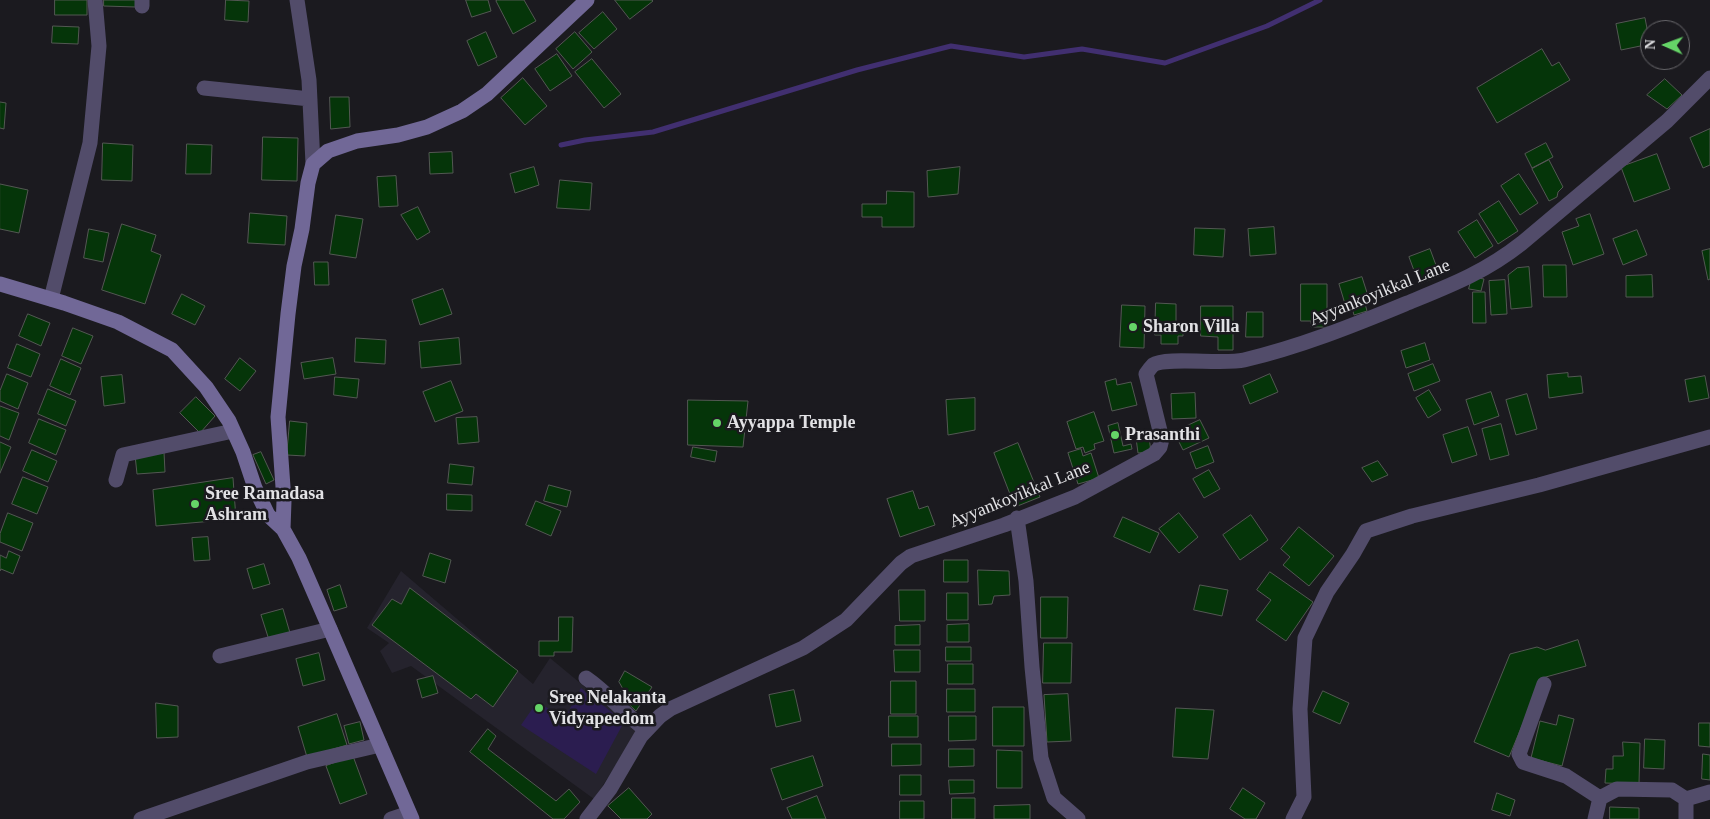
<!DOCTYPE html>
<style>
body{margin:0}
#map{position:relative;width:1710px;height:819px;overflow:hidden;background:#1b1a1f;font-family:Georgia,serif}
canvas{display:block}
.north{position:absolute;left:1640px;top:20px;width:50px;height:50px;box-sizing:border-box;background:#1b1a1f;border:1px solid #6b6a6e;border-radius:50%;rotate:272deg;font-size:14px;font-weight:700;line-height:20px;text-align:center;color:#e2e2e5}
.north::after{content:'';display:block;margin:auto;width:18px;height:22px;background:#65d467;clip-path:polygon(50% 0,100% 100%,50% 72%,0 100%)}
</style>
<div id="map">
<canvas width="1710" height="819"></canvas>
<div class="north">N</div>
</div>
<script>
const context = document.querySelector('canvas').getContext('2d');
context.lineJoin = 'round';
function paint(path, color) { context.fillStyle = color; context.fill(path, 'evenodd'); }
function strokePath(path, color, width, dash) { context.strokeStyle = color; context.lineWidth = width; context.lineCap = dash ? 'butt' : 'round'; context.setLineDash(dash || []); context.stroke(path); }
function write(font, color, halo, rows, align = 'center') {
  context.font = font + ' Georgia,serif'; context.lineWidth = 5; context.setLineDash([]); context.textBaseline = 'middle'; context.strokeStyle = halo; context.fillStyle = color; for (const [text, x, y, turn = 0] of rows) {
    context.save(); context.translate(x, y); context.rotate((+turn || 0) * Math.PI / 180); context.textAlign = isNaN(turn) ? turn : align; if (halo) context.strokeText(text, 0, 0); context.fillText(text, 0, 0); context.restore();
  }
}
paint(new Path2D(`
 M401 571 533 684 550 658 638 731 594 799 411 666 392 673 380 651 389 643 367 628Z`), '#25232d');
paint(new Path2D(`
 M581 688 624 722 596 774 521 725 537 702 565 718Z`), '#2b1d50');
strokePath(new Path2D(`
 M561 145 585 140 653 132 857 70 951 46 1024 57 1082 49 1165 63 1267 26 1320 0`), '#412f70', 5);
const building = new Path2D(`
 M55 0H87V15H55Z
 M104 0H136V7L104 6Z
 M226 0 249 1 248 22 225 20Z
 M466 0H488L491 11 472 17Z
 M498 0H524L536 21 513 34 496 1Z
 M615 0H652L653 1 630 19Z
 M603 12 617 29 594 49 579 33Z
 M1645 18 1650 44 1621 50 1616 24Z
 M53 26 79 27 78 44 52 43Z
 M486 32 497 57 478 66 467 41Z
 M575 32 592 52 573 69 556 49Z
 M1542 49 1552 66 1559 62 1570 80 1497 123 1477 88Z
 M557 54 572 76 550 91 535 69Z
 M592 59 621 94 604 108 575 72Z
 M523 78 547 106 525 125 501 98Z
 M1665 79 1682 95 1667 109 1647 95Z
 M330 97H349L350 127 331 129Z
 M0 102 6 103 4 129 0 128Z
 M1710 129V165L1703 168 1690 138Z
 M263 137 298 138 297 181 262 180Z
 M103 143 133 145 132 181 102 180Z
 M1546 143 1553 157 1532 168 1525 154Z
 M187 144 212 145 211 174H186Z
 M452 152 453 173 430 174 429 153Z
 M1657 154 1670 189 1634 202 1621 167Z
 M1549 160 1563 187 1558 192 1557 197 1549 201 1532 169Z
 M534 167 539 185 515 193 510 174Z
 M960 167 958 194 928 197 927 171Z
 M1519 174 1538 203 1520 215 1501 186Z
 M396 176 398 206 379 207 377 177Z
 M560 180 592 183 590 210 557 208Z
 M0 184 28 190 19 233 0 229Z
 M887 191 914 192V227H882V217H862V204H886Z
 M1499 201 1518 231 1498 244 1479 214Z
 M418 207 430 232 417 240 401 215Z
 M250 213 287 216 285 245 248 243Z
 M1590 214 1604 254 1573 265 1562 232 1579 226 1576 219Z
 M336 215 363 219 356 258 330 254Z
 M1477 220 1493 246 1475 258 1458 232Z
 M122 224 156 235 151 251 161 255 145 304 102 290Z
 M1274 227 1276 254 1250 256 1248 229Z
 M1195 228 1225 229 1223 257 1194 255Z
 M89 229 109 233 103 262 84 258Z
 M1637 230 1647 255 1623 265 1613 239Z
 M1430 249 1440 276 1419 284 1409 257Z
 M1710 249V279L1708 280 1702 251Z
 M314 262H328L329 285H315Z
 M1543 265H1566L1567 297H1544Z
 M1529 267 1532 307 1511 309 1508 275 1517 268Z
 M1652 275 1653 297H1626V276Z
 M1362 277 1369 299 1364 300 1367 311 1354 315 1351 304H1345L1339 284Z
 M1472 277 1484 279 1481 291 1469 289Z
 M1505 280 1507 314 1491 315 1489 281Z
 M1301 284H1327V327H1311V321H1301Z
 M443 289 452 314 420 325 412 300Z
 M1473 292H1485L1486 323H1473Z
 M182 294 205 306 195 325 172 314Z
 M1156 303 1176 304V327H1183V336H1178V344H1161V335H1155Z
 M1122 305 1145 306 1144 348 1120 347Z
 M1201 306H1233V350H1218V337L1201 336Z
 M1247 312H1263V337H1246Z
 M28 314 50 323 41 346 19 336Z
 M73 328 93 336 81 364 62 356Z
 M356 338 386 340 385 364 355 362Z
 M459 338 461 364 421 368 419 342Z
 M1425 343 1430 360 1406 368 1401 351Z
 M17 344 40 354 31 377 8 368Z
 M240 358 256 371 240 391 225 379Z
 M333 358 336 374 304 379 301 363Z
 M61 359 81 368 70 395 50 386Z
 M1433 364 1440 381 1414 391 1408 374Z
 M1568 373V377L1581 376 1583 393 1549 398 1547 375Z
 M7 374 28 383 18 409 0 401V391Z
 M1270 374 1278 392 1250 404 1243 386Z
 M122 375 125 403 104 406 101 377Z
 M1705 376 1709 398 1689 402 1685 380Z
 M335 377 359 379 357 398 334 395Z
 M1116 379 1117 385 1131 382 1137 405 1112 411 1105 382Z
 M451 381 463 411 435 422 423 392Z
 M48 389 76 401 66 426 38 414Z
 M1429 390 1441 410 1428 418 1416 398Z
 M1491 392 1499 416 1474 425 1466 400Z
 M1195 393 1196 418 1172 419 1171 394Z
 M1527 394 1537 429 1516 435 1506 400Z
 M196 397 215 416 200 433 180 413Z
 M975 398V430L948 435 946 400Z
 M688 400 748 401 743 447 688 445Z
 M0 406 19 413 9 440 0 436Z
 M1094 412 1104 441 1094 444 1095 449 1085 453 1083 447 1076 449 1067 422Z
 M477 417 479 442 458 444 456 418Z
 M39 419 66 430 56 455 29 443Z
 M1200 420 1209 438 1183 450 1174 432Z
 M290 421 307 423 305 456 287 455Z
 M1118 423 1123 446 1131 444 1132 449 1114 453 1108 426Z
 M1501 424 1509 455 1490 460 1482 429Z
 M1468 427 1477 455 1452 463 1443 435Z
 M1149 437 1151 452 1138 453 1136 438Z
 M0 442 11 447 0 473Z
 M1018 443 1040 497 1015 507 994 453Z
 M1208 446 1214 462 1196 469 1190 453Z
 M693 447 717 451 715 462 691 457Z
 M1081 449 1083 456 1091 453 1099 478 1078 484 1068 453Z
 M32 450 57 461 48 482 23 471Z
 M164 452 165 472 137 474 135 455Z
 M261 452 274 480 266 484 253 455Z
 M1378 461 1388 475 1372 482 1362 468Z
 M450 464 474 467 472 485 448 483Z
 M1209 470 1220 489 1204 498 1193 479Z
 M23 477 48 487 37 514 12 504Z
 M233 478 236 519 156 526 153 490Z
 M549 485 571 491 567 507 544 501Z
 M913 491 919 509 928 506 935 525 900 537 887 499Z
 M447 494 472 495V511L447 510Z
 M536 501 561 511 551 536 526 525Z
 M8 513 33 523 22 551 0 542V534Z
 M1179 513 1198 537 1179 553 1159 529Z
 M1251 515 1268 540 1240 560 1223 535Z
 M1123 517 1159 533 1150 553 1114 537Z
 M1299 527 1334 556 1309 586 1283 565 1290 557 1281 549Z
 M208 537 210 560 194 561 192 538Z
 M9 551 20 556 13 574 1 569 0 571V555L6 558Z
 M430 553 451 560 445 583 423 576Z
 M944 560H968V582H944Z
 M264 564 270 584 253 589 247 569Z
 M978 570 1009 571 1010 595 994 596 992 604 979 605Z
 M1270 572 1313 602 1286 641 1256 620 1271 600 1257 590Z
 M340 585 347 607 334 611 327 590Z
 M1200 585 1228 590 1222 616 1194 610Z
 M410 588 518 671 493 707 476 694 471 699 372 625 392 599 401 604Z
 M899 590H925V621H900Z
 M947 593H968V620H947Z
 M1041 597H1068L1067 638H1041Z
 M283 609 290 633 269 640 261 615Z
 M559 617H573L572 652H554V656H539V641H558Z
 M969 624V642H947V625Z
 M920 625V645H895V626Z
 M1578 640 1586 666 1542 678 1509 757 1474 742 1510 654 1537 647 1545 650Z
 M1044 643H1072L1071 683H1043Z
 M946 647H971V661H946Z
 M894 650H920V672H895Z
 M319 653 325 680 303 686 296 659Z
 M948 664H973V684H948Z
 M625 671 652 687 636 711 618 694 623 689 619 682Z
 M433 676 438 693 422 698 417 680Z
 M891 681H916V714H891Z
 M947 689H975V712H947Z
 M794 690 801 721 776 727 769 695Z
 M1323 691 1349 703 1340 724 1313 712Z
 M1068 694 1071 741 1047 742 1044 695Z
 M156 703 178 706V737L157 738Z
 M993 707H1024V746H993Z
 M1176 708 1214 710 1208 759 1173 757Z
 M337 714 347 745 307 757 298 727Z
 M1559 715 1574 719 1562 766 1531 758 1540 721 1556 725Z
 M889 716H918V737H889Z
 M949 716H976V740L949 741Z
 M360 722 364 740 349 744 344 726Z
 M1699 723H1710V747L1699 746Z
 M488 729 496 736 488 749 556 801 569 789 580 802 564 819H553L470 752Z
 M1645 739 1665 740 1664 769 1644 768Z
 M1623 742 1640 743 1639 784 1605 783 1606 769H1613V756H1623Z
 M892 744H921V765L892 766Z
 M949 749H974V766L949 767Z
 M997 750 1022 751V788H997Z
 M1703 754 1710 755V780L1702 779Z
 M353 756 367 794 340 804 326 766Z
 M813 756 823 786 782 800 771 769Z
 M900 775H921V795H900Z
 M949 780H974V793L950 794Z
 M629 788 652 814 647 819H621L608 806Z
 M1243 788 1265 803 1256 819H1245L1230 809Z
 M1497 793 1515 800 1510 816 1492 810Z
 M817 796 826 819H792L787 808Z
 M952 798H975V819H952Z
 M900 801H924V819H900Z
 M1030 805V819H994V806Z
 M1610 807 1639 808V819H1610Z`);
paint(building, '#053509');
strokePath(building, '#535853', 1);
strokePath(new Path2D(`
 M142 0V6
 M297 0 309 80 313 164
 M204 88 310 99
 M51 299 90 143 99 46 95 0
 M116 480 123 455 233 431
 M1017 518 1026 581 1032 667 1041 758 1054 798 1078 819
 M220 656 330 629
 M586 678C608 693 624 714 646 730
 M1544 684 1519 754 1523 762 1566 776 1600 798
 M1686 799V819
 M141 819 307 762 380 745
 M391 819 409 813
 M587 819 610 789 641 736 660 716 670 709 803 648 846 620 901 563 911 556 1004 525 1075 497 1154 454 1160 447 1162 439 1146 374C1148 371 1151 367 1153 365 1166 356 1223 365 1244 360 1299 347 1352 326 1405 304 1449 286 1484 273 1522 243L1667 121 1710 78
 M1293 819 1304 797 1300 709 1305 638 1327 592 1353 554 1366 531 1412 516 1539 485 1710 437
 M1595 819 1600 798 1617 789 1672 790 1686 799 1710 792`), '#524c6a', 15);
strokePath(new Path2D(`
 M0 284 64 303 118 322 172 350 206 387 229 421 243 452 255 488 268 515 283 529
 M412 819 330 629 299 558 283 529 284 501 278 417 288 314 294 266 302 229 308 183 313 164 328 151 357 141 398 135 427 127 462 111 487 94 587 0`), '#716897', 15);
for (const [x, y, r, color] of [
 [1133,327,5,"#65d467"],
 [717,423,5,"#65d467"],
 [1115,435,5,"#65d467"],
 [195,504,5,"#65d467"],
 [539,708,5,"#65d467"]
]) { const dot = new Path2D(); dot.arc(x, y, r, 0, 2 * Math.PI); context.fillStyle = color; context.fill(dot); strokePath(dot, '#1b1a1f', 2); }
write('18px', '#e2e2e5', '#1b1a1f', [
 ["Ayyankoyikkal Lane",1380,293,-22],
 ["Ayyankoyikkal Lane",1020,495,-22]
]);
write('bold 18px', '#e2e2e5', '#1b1a1f', [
 ["Sharon Villa",1143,327],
 ["Ayyappa Temple",727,423],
 ["Prasanthi",1125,435],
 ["Sree Ramadasa",205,494],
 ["Ashram",205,515],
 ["Sree Nelakanta",549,698],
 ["Vidyapeedom",549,719]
], 'left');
</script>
